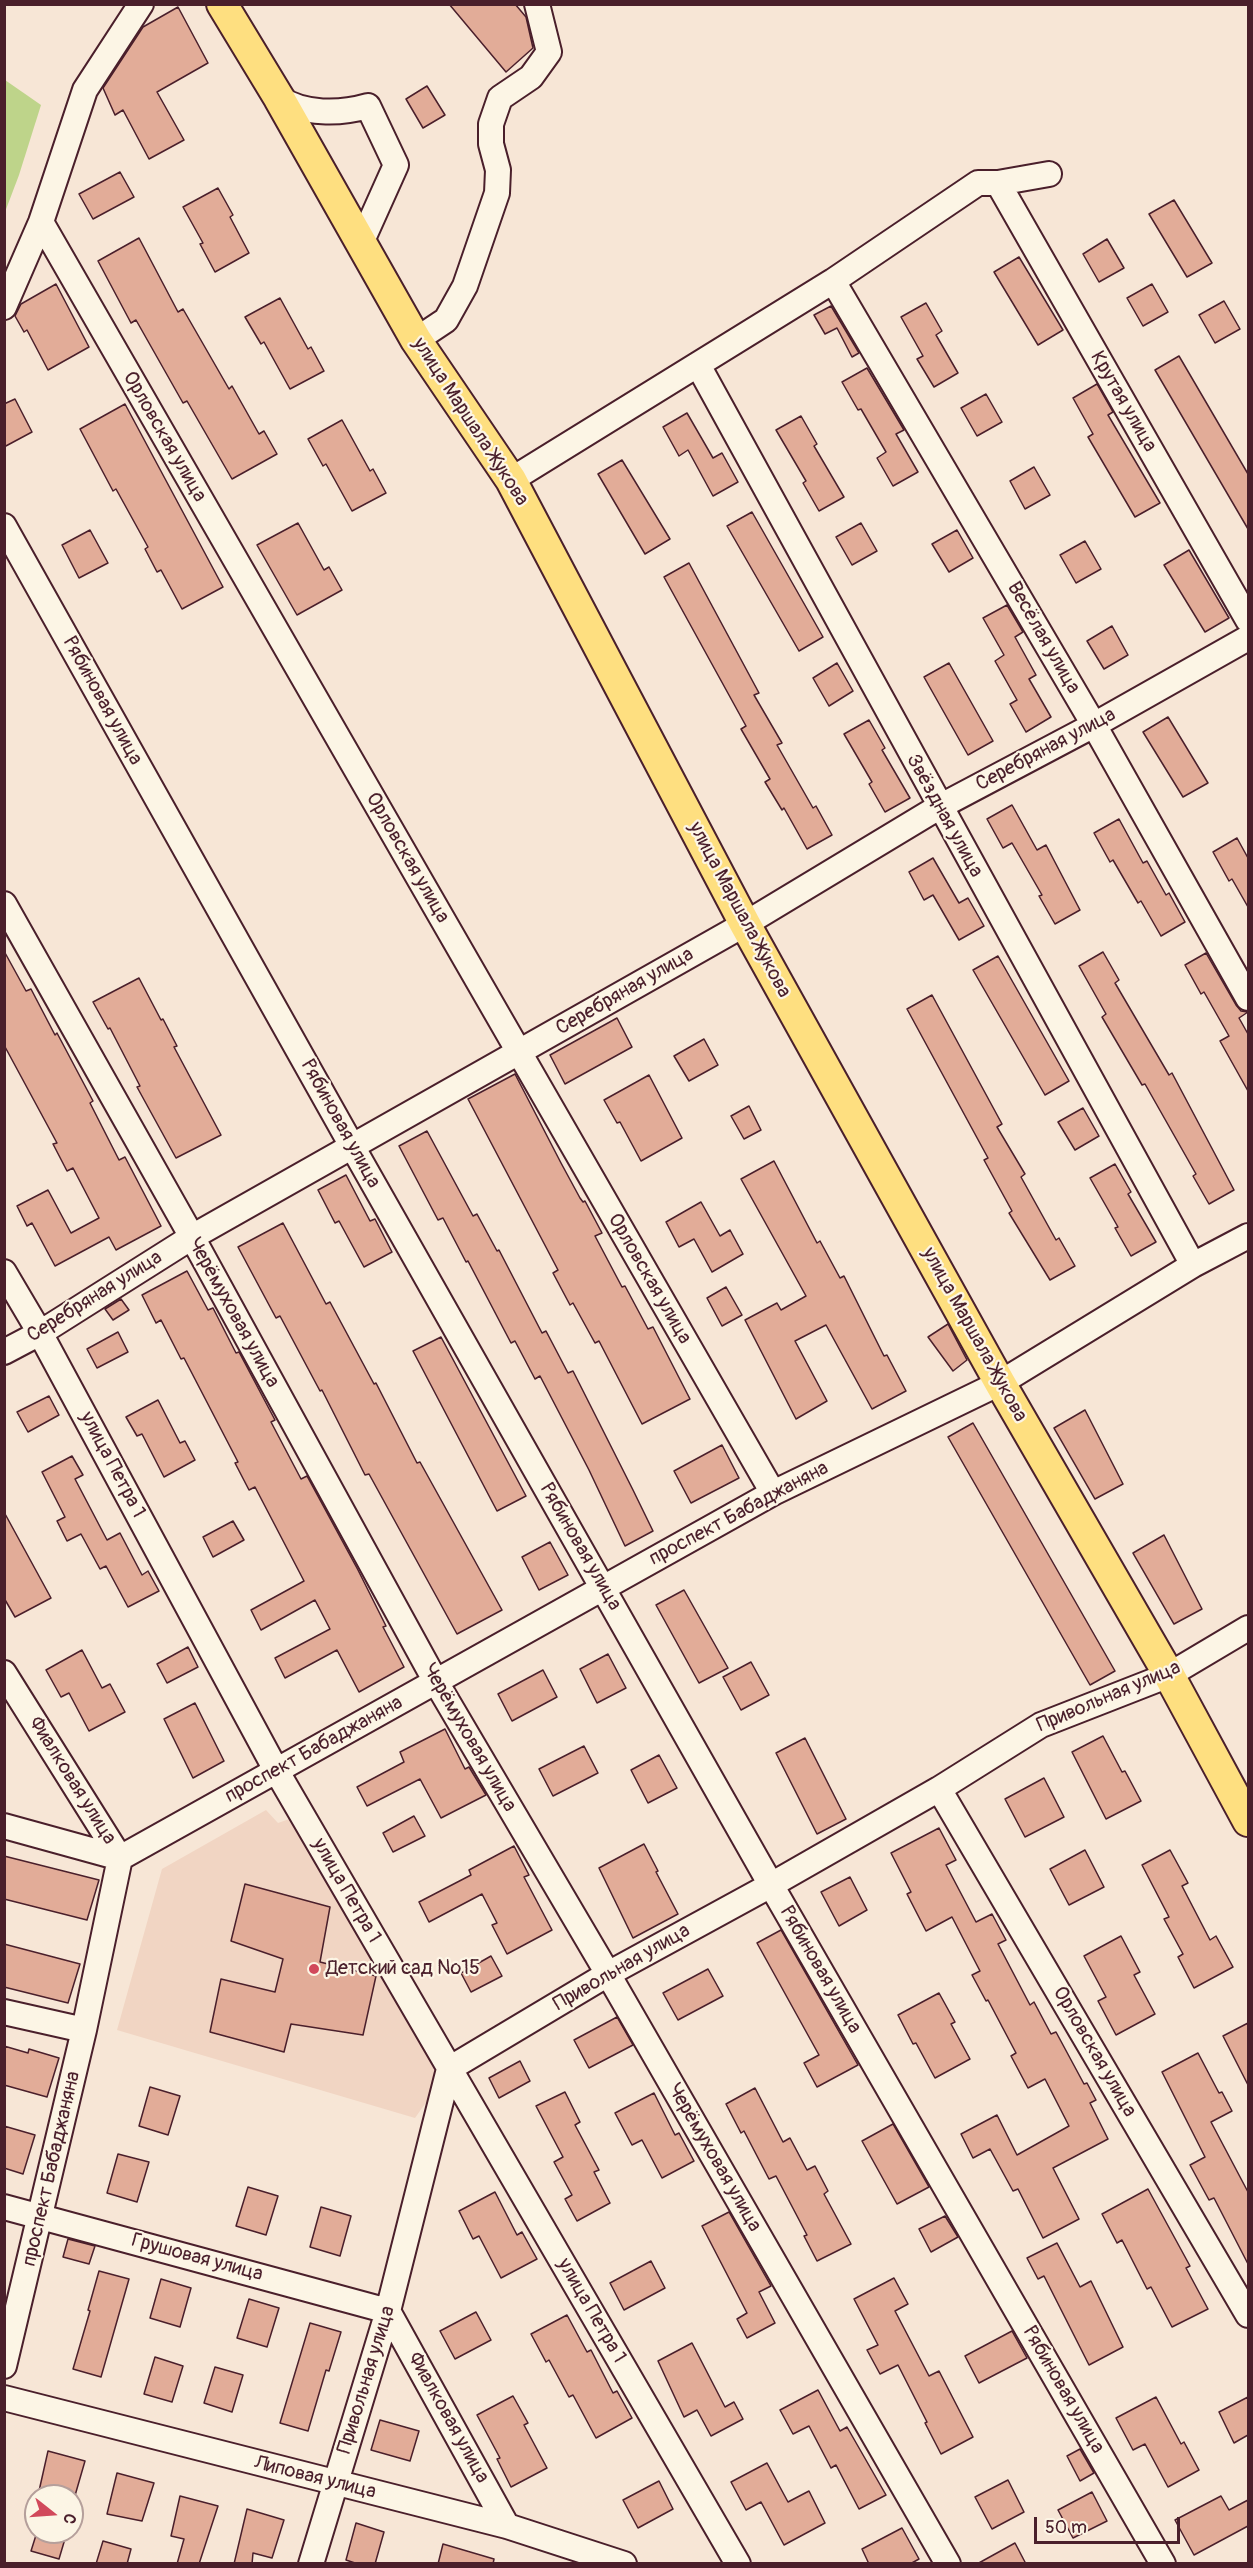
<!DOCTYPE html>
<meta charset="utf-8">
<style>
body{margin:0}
#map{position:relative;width:1253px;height:2568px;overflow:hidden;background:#f7e6d6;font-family:Pangolin,sans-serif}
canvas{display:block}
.frame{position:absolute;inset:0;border:6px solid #4a1f2b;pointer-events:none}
.north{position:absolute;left:24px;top:2484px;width:60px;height:60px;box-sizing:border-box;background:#fcf5e5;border:2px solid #b59f9b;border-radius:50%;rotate:107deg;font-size:16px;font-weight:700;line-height:24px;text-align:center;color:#4a1f2b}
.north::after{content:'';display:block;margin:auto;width:21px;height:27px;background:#d1495b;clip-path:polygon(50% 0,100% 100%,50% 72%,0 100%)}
.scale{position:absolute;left:1034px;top:2517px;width:146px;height:27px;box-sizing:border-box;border:3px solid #4a1f2b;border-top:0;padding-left:8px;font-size:18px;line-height:21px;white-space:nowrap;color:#4a1f2b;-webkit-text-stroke:4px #fcf5e5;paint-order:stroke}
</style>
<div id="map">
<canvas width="1253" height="2568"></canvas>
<div class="frame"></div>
<div class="north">С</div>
<div class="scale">50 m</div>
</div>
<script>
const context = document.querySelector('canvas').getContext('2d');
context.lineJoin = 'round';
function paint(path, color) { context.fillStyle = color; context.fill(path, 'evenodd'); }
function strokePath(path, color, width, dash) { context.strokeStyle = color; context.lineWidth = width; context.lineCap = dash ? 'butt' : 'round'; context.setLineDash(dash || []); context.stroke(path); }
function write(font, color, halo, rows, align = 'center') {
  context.font = font + ' Pangolin,sans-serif'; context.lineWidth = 4.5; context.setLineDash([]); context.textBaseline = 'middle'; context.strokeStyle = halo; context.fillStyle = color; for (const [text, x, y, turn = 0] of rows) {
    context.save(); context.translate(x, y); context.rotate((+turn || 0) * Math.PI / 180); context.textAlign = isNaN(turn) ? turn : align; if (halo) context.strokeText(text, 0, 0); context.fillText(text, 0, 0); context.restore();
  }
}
paint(new Path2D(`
 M266 1810 278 1823 295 1817 446 2074 415 2118 117 2030 162 1869Z`), '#f1d5c3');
paint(new Path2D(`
 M5 80 41 105 19 175 5 212Z`), '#bed48a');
const building = new Path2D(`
 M449 4H515L526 17 533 48 506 72Z
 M178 7 208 63 157 92 184 140 149 159 123 110 115 115 103 88 143 27Z
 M427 86 445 115 423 128 406 99Z
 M120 172 134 197 93 219 79 194Z
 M218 188 233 215 230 217 249 253 215 272 200 244 203 243 183 207Z
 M1174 200 1212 263 1187 277 1149 214Z
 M139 238 178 312 183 309 229 389 232 386 259 434 264 431 277 454 232 479 187 401 183 403 136 320 131 323 98 261Z
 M1107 239 1124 268 1099 282 1083 254Z
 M1019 257 1063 330 1038 345 994 272Z
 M56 284 89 347 48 370 27 330 24 332 15 316 21 304Z
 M1152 284 1168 312 1143 326 1127 298Z
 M280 298 308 349 311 347 324 371 290 389 264 342 261 344 245 317Z
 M1224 301 1240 329 1215 343 1199 315Z
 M926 303 942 331 936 335 958 373 934 387 917 359 923 356 901 317Z
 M831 306 859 353 852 357 837 328 825 334 814 315Z
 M1179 356 1248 474V529L1155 370Z
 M867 368 904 430 896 434 918 472 893 486 877 458 886 452 861 409 858 410 842 382Z
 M1097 384 1113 412 1108 415 1160 503 1135 517 1088 437 1093 434 1073 398Z
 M986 394 1002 422 977 436 961 408Z
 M15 399 32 432 4 447V404Z
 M125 404 223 587 182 609 161 570 157 572 145 549 148 547 116 489 113 491 80 429Z
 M687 413 713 458 722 453 738 482 713 496 688 450 679 456 663 427Z
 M801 416 817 444 814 446 844 497 819 511 803 483 806 481 776 430Z
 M342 420 370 471 373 469 386 493 352 511 326 464 323 466 308 439Z
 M622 460 670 539 645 554 598 474Z
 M1034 467 1050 495 1025 509 1010 481Z
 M752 512 823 637 799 651 727 526Z
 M298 523 324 570 329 567 342 590 297 615 257 545Z
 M861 523 877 551 852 565 836 537Z
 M90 530 108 563 79 578 62 545Z
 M957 530 973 558 949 572 932 544Z
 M1085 541 1101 569 1076 583 1060 555Z
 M1189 550 1229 618 1205 632 1164 565Z
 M689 563 759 693 754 695 782 743 777 745 813 808 816 806 832 835 807 849 784 808 782 810 765 782 770 779 741 729 746 726 664 577Z
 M1007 605 1023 632 1015 637 1036 675 1029 679 1051 717 1026 732 1010 704 1017 700 995 661 1004 655 983 618Z
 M1112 626 1128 655 1104 669 1087 641Z
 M837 663 853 691 829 706 813 678Z
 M949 663 993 741 968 755 924 677Z
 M1168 717 1208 783 1183 797 1143 732Z
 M869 720 885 748 882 750 910 798 885 812 869 784 872 782 844 734Z
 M1012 805 1037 850 1046 845 1080 910 1055 924 1039 896 1042 895 1012 843 1003 848 987 819Z
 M1119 819 1143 863 1147 861 1166 895 1169 893 1185 922 1161 936 1141 901 1138 903 1113 860 1110 862 1094 833Z
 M1237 838 1248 858V907L1232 879 1229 881 1213 852Z
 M933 858 959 903 968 898 984 926 959 940 933 895 924 900 909 872Z
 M4 951 26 991 31 989 55 1035 57 1033 93 1101 90 1103 119 1160 125 1157 161 1226 116 1250 109 1237 55 1266 32 1223 27 1226 17 1206 48 1190 71 1233 99 1218 73 1168 67 1171 53 1144 57 1143 4 1045Z
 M1103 952 1119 980 1115 983 1169 1075 1172 1073 1234 1190 1209 1204 1193 1176 1196 1174 1145 1084 1142 1085 1102 1017 1106 1014 1079 966Z
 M1206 953 1236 1005 1241 1011 1248 1012 1239 1018 1248 1034V1091L1220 1041 1229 1036 1204 992 1201 994 1185 965Z
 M998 956 1069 1081 1045 1095 973 970Z
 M139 978 161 1020 163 1019 177 1046 174 1047 221 1135 176 1158 137 1087 140 1086 110 1028 108 1029 93 1002Z
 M932 995 1002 1124 997 1127 1025 1174 1021 1177 1056 1240 1059 1238 1075 1266 1050 1280 1009 1213 1012 1211 984 1160 988 1158 907 1009Z
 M617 1018 632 1047 565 1084 550 1055Z
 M704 1039 718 1065 689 1081 674 1056Z
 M515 1074 561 1163 580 1198 583 1202 585 1201 602 1233 595 1236 622 1287 625 1286 648 1329 653 1327 690 1399 642 1424 599 1341 595 1343 573 1303 570 1305 553 1273 558 1270 468 1099Z
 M649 1075 682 1138 641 1161 620 1122 617 1123 604 1100Z
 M749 1106 761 1130 744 1139 731 1116Z
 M1083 1108 1099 1136 1075 1150 1058 1122Z
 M427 1131 473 1216 477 1214 497 1251 499 1250 542 1333 546 1331 568 1373 573 1371 633 1490 653 1531 625 1546 589 1470 540 1376 535 1379 515 1341 511 1343 468 1261 466 1262 443 1218 438 1220 399 1146Z
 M774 1161 817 1243 820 1241 840 1278 844 1276 884 1356 887 1355 906 1391 872 1409 826 1325 795 1341 827 1401 796 1419 745 1320 777 1303 781 1310 806 1296 741 1179Z
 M1115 1164 1131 1192 1128 1194 1156 1242 1131 1256 1115 1228 1118 1227 1090 1178Z
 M346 1175 370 1221 375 1219 392 1252 364 1267 339 1221 335 1223 318 1190Z
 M701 1202 720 1236 730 1230 743 1254 712 1272 694 1239 679 1247 666 1222Z
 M283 1223 326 1304 330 1302 374 1384 376 1383 417 1463 420 1462 502 1610 457 1634 369 1474 365 1475 322 1390 320 1391 280 1316 276 1318 238 1247Z
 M187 1271 208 1310 213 1308 236 1353 239 1352 275 1420 271 1422 301 1479 307 1476 358 1570 386 1626 383 1627 404 1667 359 1692 337 1650 285 1678 275 1658 330 1629 315 1600 261 1630 251 1610 304 1581 255 1487 249 1490 235 1463 238 1462 184 1358 181 1359 161 1320 156 1323 142 1295Z
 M726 1287 742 1315 722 1326 707 1298Z
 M121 1299 129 1310 113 1320 105 1309Z
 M948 1324 967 1360 953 1371 928 1337Z
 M118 1332 128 1352 97 1368 87 1349Z
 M441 1337 526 1496 497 1511 413 1351Z
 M49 1396 59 1415 28 1432 17 1412Z
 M158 1400 180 1443 185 1441 195 1460 164 1477 142 1434 137 1436 126 1417Z
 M1085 1410 1123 1484 1095 1499 1054 1428Z
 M973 1423 1115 1671 1090 1685 948 1437Z
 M722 1445 739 1478 691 1503 674 1471Z
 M72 1456 83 1475 75 1479 107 1540 120 1533 142 1575 148 1571 159 1591 128 1607 106 1566 100 1569 81 1534 67 1541 57 1521 65 1517 42 1472Z
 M4 1512 51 1598 15 1617 4 1598Z
 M233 1521 244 1540 213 1557 203 1537Z
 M1164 1535 1202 1609 1174 1624 1133 1553Z
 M550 1542 568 1575 539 1590 522 1557Z
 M684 1590 728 1668 699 1683 656 1605Z
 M188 1647 198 1667 167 1683 157 1664Z
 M82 1650 102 1688 110 1684 125 1712 89 1731 69 1693 61 1697 46 1670Z
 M608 1654 626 1688 597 1703 580 1669Z
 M751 1662 769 1695 741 1710 723 1677Z
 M543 1670 557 1697 512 1721 498 1694Z
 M195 1703 224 1761 193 1778 164 1719Z
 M445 1729 465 1769 469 1767 486 1795 441 1818 420 1779 367 1806 357 1787 404 1762 400 1752Z
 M1103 1736 1122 1772 1125 1771 1141 1801 1106 1819 1072 1752Z
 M805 1738 846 1819 817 1834 776 1753Z
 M584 1746 598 1773 553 1796 539 1769Z
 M659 1755 677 1788 648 1803 631 1770Z
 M1044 1778 1064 1817 1025 1837 1005 1799Z
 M414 1816 425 1836 393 1852 383 1833Z
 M939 1828 956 1860 946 1865 976 1922 992 1914 1006 1940 998 1944 1030 2005 1034 2002 1051 2034 1056 2032 1084 2084 1087 2083 1096 2100 1090 2103 1108 2139 1053 2168 1079 2219 1043 2238 1018 2189 1013 2191 990 2149 973 2158 961 2134 997 2115 1017 2155 1069 2126 1045 2079 1028 2088 1011 2056 1016 2053 988 2000 986 2001 972 1975 980 1971 952 1917 926 1931 907 1894 911 1892 891 1853Z
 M644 1844 658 1871 656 1872 678 1914 633 1938 599 1868Z
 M514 1846 529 1875 524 1877 552 1930 507 1954 492 1925 497 1923 482 1894 429 1922 419 1902 471 1875 469 1870Z
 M1085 1850 1104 1887 1069 1905 1050 1869Z
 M1170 1850 1188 1883 1182 1886 1210 1940 1216 1936 1233 1967 1194 1988 1178 1957 1183 1954 1164 1919 1169 1917 1142 1865Z
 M4 1856 99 1880 87 1920 4 1899Z
 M850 1877 867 1910 839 1926 821 1892Z
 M245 1884 330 1907 320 1962 376 1976 363 2035 291 2024 284 2052 210 2032 221 1979 275 1992 283 1959 231 1941Z
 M781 1930 858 2065 817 2087 804 2063 819 2055 757 1943Z
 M1121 1936 1140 1972 1134 1975 1155 2014 1116 2035 1098 2001 1106 1997 1084 1956Z
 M4 1944 80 1964 68 2003 4 1987Z
 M491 1956 502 1976 471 1992 461 1973Z
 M708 1969 723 1996 678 2020 663 1993Z
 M939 1993 955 2022 951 2024 970 2059 935 2078 916 2043 913 2044 898 2015Z
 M617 2017 633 2045 589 2068 574 2040Z
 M1248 2023V2085L1223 2036Z
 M4 2046 28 2053 29 2049 59 2058 47 2097 4 2085Z
 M1198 2053 1219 2093 1222 2092 1232 2111 1211 2122 1248 2192V2264L1214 2198 1209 2200 1190 2165 1205 2157 1162 2072Z
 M520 2061 530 2081 499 2098 489 2078Z
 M150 2087 180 2096 168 2135 139 2126Z
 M755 2088 783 2142 790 2138 807 2170 815 2166 828 2191 824 2194 851 2244 817 2261 804 2236 807 2235 776 2176 769 2179 744 2131 741 2133 726 2104Z
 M565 2092 580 2122 575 2125 599 2170 594 2172 610 2203 577 2221 565 2199 572 2195 554 2162 563 2157 536 2106Z
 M654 2093 675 2135 679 2133 694 2161 662 2178 642 2140 632 2145 615 2113Z
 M893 2124 929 2187 897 2204 862 2141Z
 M4 2126 35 2135 23 2174 4 2168Z
 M118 2154 149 2162 137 2202 107 2193Z
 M248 2187 278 2196 266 2235 236 2226Z
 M1148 2189 1190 2266 1186 2268 1208 2309 1172 2327 1151 2287 1147 2289 1122 2240 1117 2243 1102 2214Z
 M495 2192 517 2235 522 2232 537 2259 501 2278 479 2236 473 2239 459 2211Z
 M321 2207 351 2216 340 2256 310 2247Z
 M729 2212 771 2286 759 2292 775 2323 747 2338 737 2319 747 2313 702 2226Z
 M945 2216 958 2237 931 2252 919 2229Z
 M68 2239 95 2246 89 2264 63 2257Z
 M1057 2243 1080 2287 1091 2281 1123 2347 1089 2365 1044 2276 1038 2279 1027 2258Z
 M651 2261 665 2288 624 2310 610 2283Z
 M99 2271 129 2279 101 2377 73 2369 90 2311 88 2310Z
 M894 2278 908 2304 895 2311 929 2376 939 2371 973 2437 941 2454 925 2423 927 2422 898 2365 880 2374 867 2350 878 2345 854 2299Z
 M161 2279 191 2288 180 2327 150 2318Z
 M249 2299 279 2308 267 2347 237 2338Z
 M476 2312 491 2340 455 2359 440 2331Z
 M567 2315 587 2352 591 2350 613 2393 617 2391 632 2418 596 2438 573 2395 569 2397 549 2360 546 2362 531 2334Z
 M310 2323 341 2332 329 2371 326 2370 308 2431 280 2423Z
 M1012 2331 1027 2358 979 2383 965 2356Z
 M692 2343 725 2407 734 2402 743 2419 711 2436 697 2410 684 2417 658 2361Z
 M155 2357 183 2366 172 2402 144 2394Z
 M215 2367 243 2375 232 2412 204 2403Z
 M818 2390 840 2431 847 2427 886 2495 859 2509 836 2465 831 2468 809 2426 793 2434 780 2410Z
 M513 2396 528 2423 524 2425 547 2468 511 2487 497 2459 500 2458 477 2415Z
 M1156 2397 1181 2444 1184 2442 1199 2470 1168 2487 1145 2444 1133 2450 1116 2418Z
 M1248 2397V2435L1234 2443 1219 2412Z
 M380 2420 419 2431 410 2461 371 2450Z
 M1080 2449 1094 2473 1080 2481 1067 2456Z
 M48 2451 85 2461 74 2499 72 2496 39 2491Z
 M767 2463 788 2502 809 2491 825 2523 784 2545 761 2502 746 2510 731 2482Z
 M117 2473 154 2483 142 2521 107 2514Z
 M1008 2480 1024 2512 992 2529 975 2497Z
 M659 2481 673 2509 638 2528 623 2500Z
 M1092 2492 1107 2521 1073 2538 1058 2510Z
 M180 2496 218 2506 199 2564H177L184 2539 171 2536Z
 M1221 2496 1229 2510 1248 2500V2526L1194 2555 1175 2520Z
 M247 2509 284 2520 272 2558 253 2553 252 2564H234Z
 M356 2523 384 2532 375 2564H358L346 2560Z
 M902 2528 919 2559 910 2564H869L862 2549Z
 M37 2532H67L59 2559 31 2551Z
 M103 2541 131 2549 127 2564H96Z
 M1015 2543 1026 2564H977Z
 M443 2544 494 2559 493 2564H438Z`);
paint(building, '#e2ac98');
strokePath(building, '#4a1f2b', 1.5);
const minor = new Path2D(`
 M279 98C304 115 340 114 368 106L396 165 361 243
 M998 183 1248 620
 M41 222 773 1493
 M833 281 1094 725 1248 998
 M4 307 41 222 85 90 141 4
 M416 340 446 320 465 286 497 193 498 170 491 144V124L500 98 531 77 549 52 537 4
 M698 365 1193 1265
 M511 480 833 281 978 183H998L1049 174
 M4 526 352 1146 771 1885 1163 2564
 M4 904 192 1237 436 1682 608 1974 948 2564
 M4 1272 40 1333 276 1770 738 2564
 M4 1352 40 1333 192 1237 745 924 939 807 1094 725 1248 638
 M4 1673 120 1858
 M939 1789 1248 2315
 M4 1826 120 1858
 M4 2012 84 2030
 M4 2207 388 2311 507 2526
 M4 2366 84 2030 120 1858 773 1493 1000 1383 1193 1265 1248 1236
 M4 2398 507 2526 624 2564
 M311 2564 388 2311 449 2069 608 1974 771 1885 939 1789 1041 1725 1169 1675 1248 1628`);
const major = new Path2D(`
 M222 4 279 98 416 340 511 480 745 924 1000 1383 1169 1675 1248 1821`);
strokePath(minor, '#4a1f2b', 28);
strokePath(major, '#4a1f2b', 34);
strokePath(minor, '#fcf5e5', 24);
strokePath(major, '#fedf80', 30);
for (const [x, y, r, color] of [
 [314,1969,6,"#d1495b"]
]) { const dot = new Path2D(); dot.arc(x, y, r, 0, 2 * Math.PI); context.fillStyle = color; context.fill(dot); strokePath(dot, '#fcf5e5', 2); }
write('20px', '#4a1f2b', '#fcf5e5', [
 ["Крутая улица",1123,402,60],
 ["улица Маршала Жукова",470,422,57],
 ["Орловская улица",164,437,60],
 ["Весёлая улица",1043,638,60],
 ["Рябиновая улица",102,701,61],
 ["Серебряная улица",1046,750,-28],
 ["Звёздная улица",944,816,61],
 ["Орловская улица",407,858,60],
 ["улица Маршала Жукова",739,910,62],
 ["Серебряная улица",625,992,-30],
 ["Рябиновая улица",340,1124,61],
 ["Орловская улица",649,1279,60],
 ["Серебряная улица",95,1297,-32],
 ["Черёмуховая улица",233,1313,61],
 ["улица Маршала Жукова",974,1335,61],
 ["улица Петра 1",112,1465,62],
 ["проспект Бабаджаняна",739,1514,-28],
 ["Рябиновая улица",580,1547,60],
 ["Привольная улица",1109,1697,-23],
 ["Черёмуховая улица",469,1738,60],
 ["проспект Бабаджаняна",314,1750,-29],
 ["Фиалковая улица",72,1781,58],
 ["улица Петра 1",346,1891,60],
 ["Привольная улица",622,1968,-30],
 ["Рябиновая улица",820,1970,60],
 ["Орловская улица",1094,2052,60],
 ["Черёмуховая улица",714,2158,60],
 ["проспект Бабаджаняна",52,2169,-77],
 ["Грушовая улица",197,2258,15],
 ["улица Петра 1",591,2311,60],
 ["Привольная улица",367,2380,-73],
 ["Рябиновая улица",1063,2390,60],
 ["Фиалковая улица",448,2418,61],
 ["Липовая улица",315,2478,14]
]);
write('20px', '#4a1f2b', '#fcf5e5', [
 ["Детский сад №15",326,1969]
], 'left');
</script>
